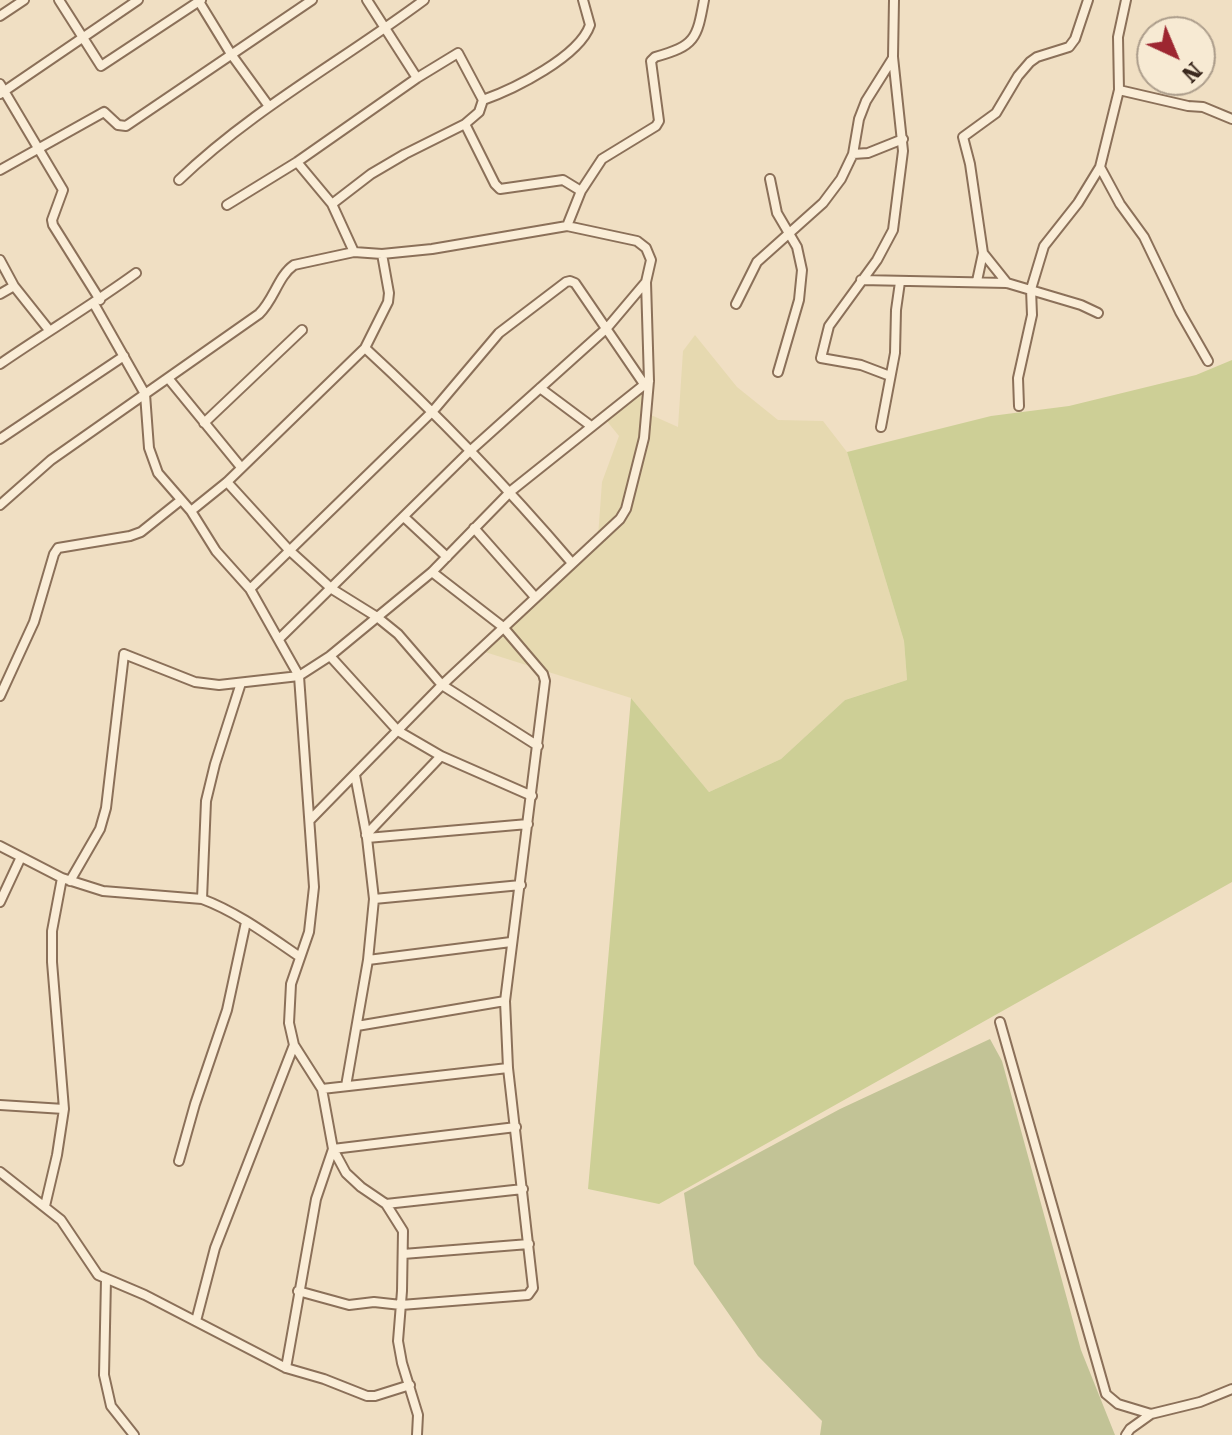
<!DOCTYPE html>
<style>
body{margin:0}
#map{position:relative;width:1232px;height:1435px;overflow:hidden;background:#f0dfc3;font-family:"Roboto Serif",serif}
canvas{display:block}
.north{position:absolute;left:1136px;top:16px;width:80px;height:80px;box-sizing:border-box;background:#f7ead3;border:2px solid #ac9d8b;border-radius:50%;rotate:136deg;font-size:22px;font-weight:700;line-height:32px;text-align:center;color:#3b291e}
.north::after{content:'';display:block;margin:auto;width:28px;height:36px;background:#9d2630;clip-path:polygon(50% 0,100% 100%,50% 72%,0 100%)}
</style>
<div id="map">
<canvas width="1232" height="1435"></canvas>
<div class="north">N</div>
</div>
<script>
const context = document.querySelector('canvas').getContext('2d');
context.lineJoin = 'round';
function paint(path, color) { context.fillStyle = color; context.fill(path, 'evenodd'); }
function strokePath(path, color, width, dash) { context.strokeStyle = color; context.lineWidth = width; context.lineCap = dash ? 'butt' : 'round'; context.setLineDash(dash || []); context.stroke(path); }
paint(new Path2D(`
 M695 335 737 387 778 420 823 421 847 452 904 641 907 680 845 700 781 759 709 792 631 698 485 652 598 537 602 482 619 436 606 420 644 390 642 411 678 427 683 351Z`), '#e6d9b0');
paint(new Path2D(`
 M1232 360V882L659 1204 588 1189 631 698 709 792 781 759 845 700 907 680 904 641 847 452 991 416 1069 406 1196 375Z`), '#cdcf96');
paint(new Path2D(`
 M990 1039 1002 1061 1081 1350 1115 1435H820L822 1421 758 1356 694 1264 684 1193 840 1109Z`), '#c2c396');
const minor = new Path2D(`
 M59 0 101 66 201 0
 M198 0 231 54 268 105
 M367 0 417 78
 M0 16 24 0
 M0 84 63 190 52 220 53 225 100 300
 M1119 90 1188 106 1203 107 1232 119
 M0 94 138 0
 M483 100C514 89 579 57 590 25L583 0
 M465 124 495 184 500 189 563 180 581 191
 M853 154 868 153 903 139
 M297 162 332 204 354 252
 M1100 167 1120 204 1144 237 1180 312 1208 361
 M0 170 104 112 118 125 126 126 312 0
 M770 179 777 213 797 247 802 270 799 300 778 372
 M179 180C253 109 342 61 424 0
 M227 205 297 162 417 78 458 53 483 100 479 112 465 124 405 154 371 174 332 204
 M567 226 581 191 602 159 656 126 659 121 651 61 655 57C695 46 697 39 704 0
 M0 260 14 286
 M861 280 1007 283 1081 305 1098 313
 M977 281 983 253
 M1007 283 983 253 970 164 963 137 996 113 1018 76 1030 62 1037 57 1069 47 1075 39 1088 0
 M0 294 14 286 49 330
 M94 304 145 394 149 448 158 473 191 511 216 551 250 589 299 676 314 887 309 932 291 984 289 1023 294 1045 322 1089 333 1149 346 1173 361 1187 386 1204 403 1231 402 1291 398 1341 402 1363 418 1415 417 1435
 M736 304 757 262 823 203 841 179 853 154 859 119 866 101 893 58
 M365 348C439 416 507 487 572 563
 M0 364C45 333 92 305 136 273
 M890 376 861 365 821 358 829 326 877 260 893 230 903 151 893 57 894 0
 M168 378 240 466
 M540 388 591 426
 M1019 406 1018 378 1032 315 1031 289 1044 246 1078 203 1100 167 1119 90 1118 37 1126 0
 M204 423 302 330
 M881 427 895 353 896 310 900 282
 M0 439 124 356
 M227 482 289 550 332 589 377 617 398 634 442 685 538 746
 M0 505 51 460 259 314C274 300 278 276 294 265L354 252 382 254 432 249 567 226 637 241 646 248 651 260 646 282 649 381 644 438 626 509 620 519 442 685 310 820
 M191 511 227 482 365 348 388 302 389 293 382 254
 M404 517 447 557
 M474 528 535 597
 M250 589 433 411 499 333 566 282 570 281 575 283 644 384
 M279 639 470 451 607 328 645 283
 M330 656 398 731 441 756
 M0 696 34 622 54 554 58 548 130 536 141 532 181 500
 M366 835 441 756 532 796
 M367 838 528 824
 M0 846 62 878 103 891 202 899C237 912 269 936 300 957
 M70 881 100 829 106 808 124 654 195 682 219 685 299 676 330 656 432 572 511 491 649 381
 M202 899 206 801 215 764 241 683
 M374 899 521 885
 M0 902 21 857
 M368 960 511 942
 M1000 1022 1106 1394 1118 1404 1151 1414 1200 1402 1232 1389
 M357 1026 505 1001
 M346 1086 368 960 374 899 367 838 355 775
 M322 1089 508 1068
 M0 1105 64 1109
 M179 1161 195 1104 227 1010 246 922
 M0 1172 61 1220 98 1275 145 1295 286 1368 324 1379 367 1396H375L410 1385
 M386 1204 523 1189
 M45 1206 57 1155 64 1109 52 962V931L62 878
 M403 1254 529 1244
 M106 1279 104 1375 111 1406 134 1435
 M298 1291 349 1305 374 1302 401 1305 528 1295 533 1288 508 1068 505 1001 545 681 543 674 503 627 432 572
 M196 1321 215 1248 294 1045
 M286 1368 316 1199 333 1149 516 1127
 M1126 1435 1130 1429 1151 1414`);
strokePath(minor, '#8b7059', 12);
strokePath(minor, '#faedd7', 8);
</script>
